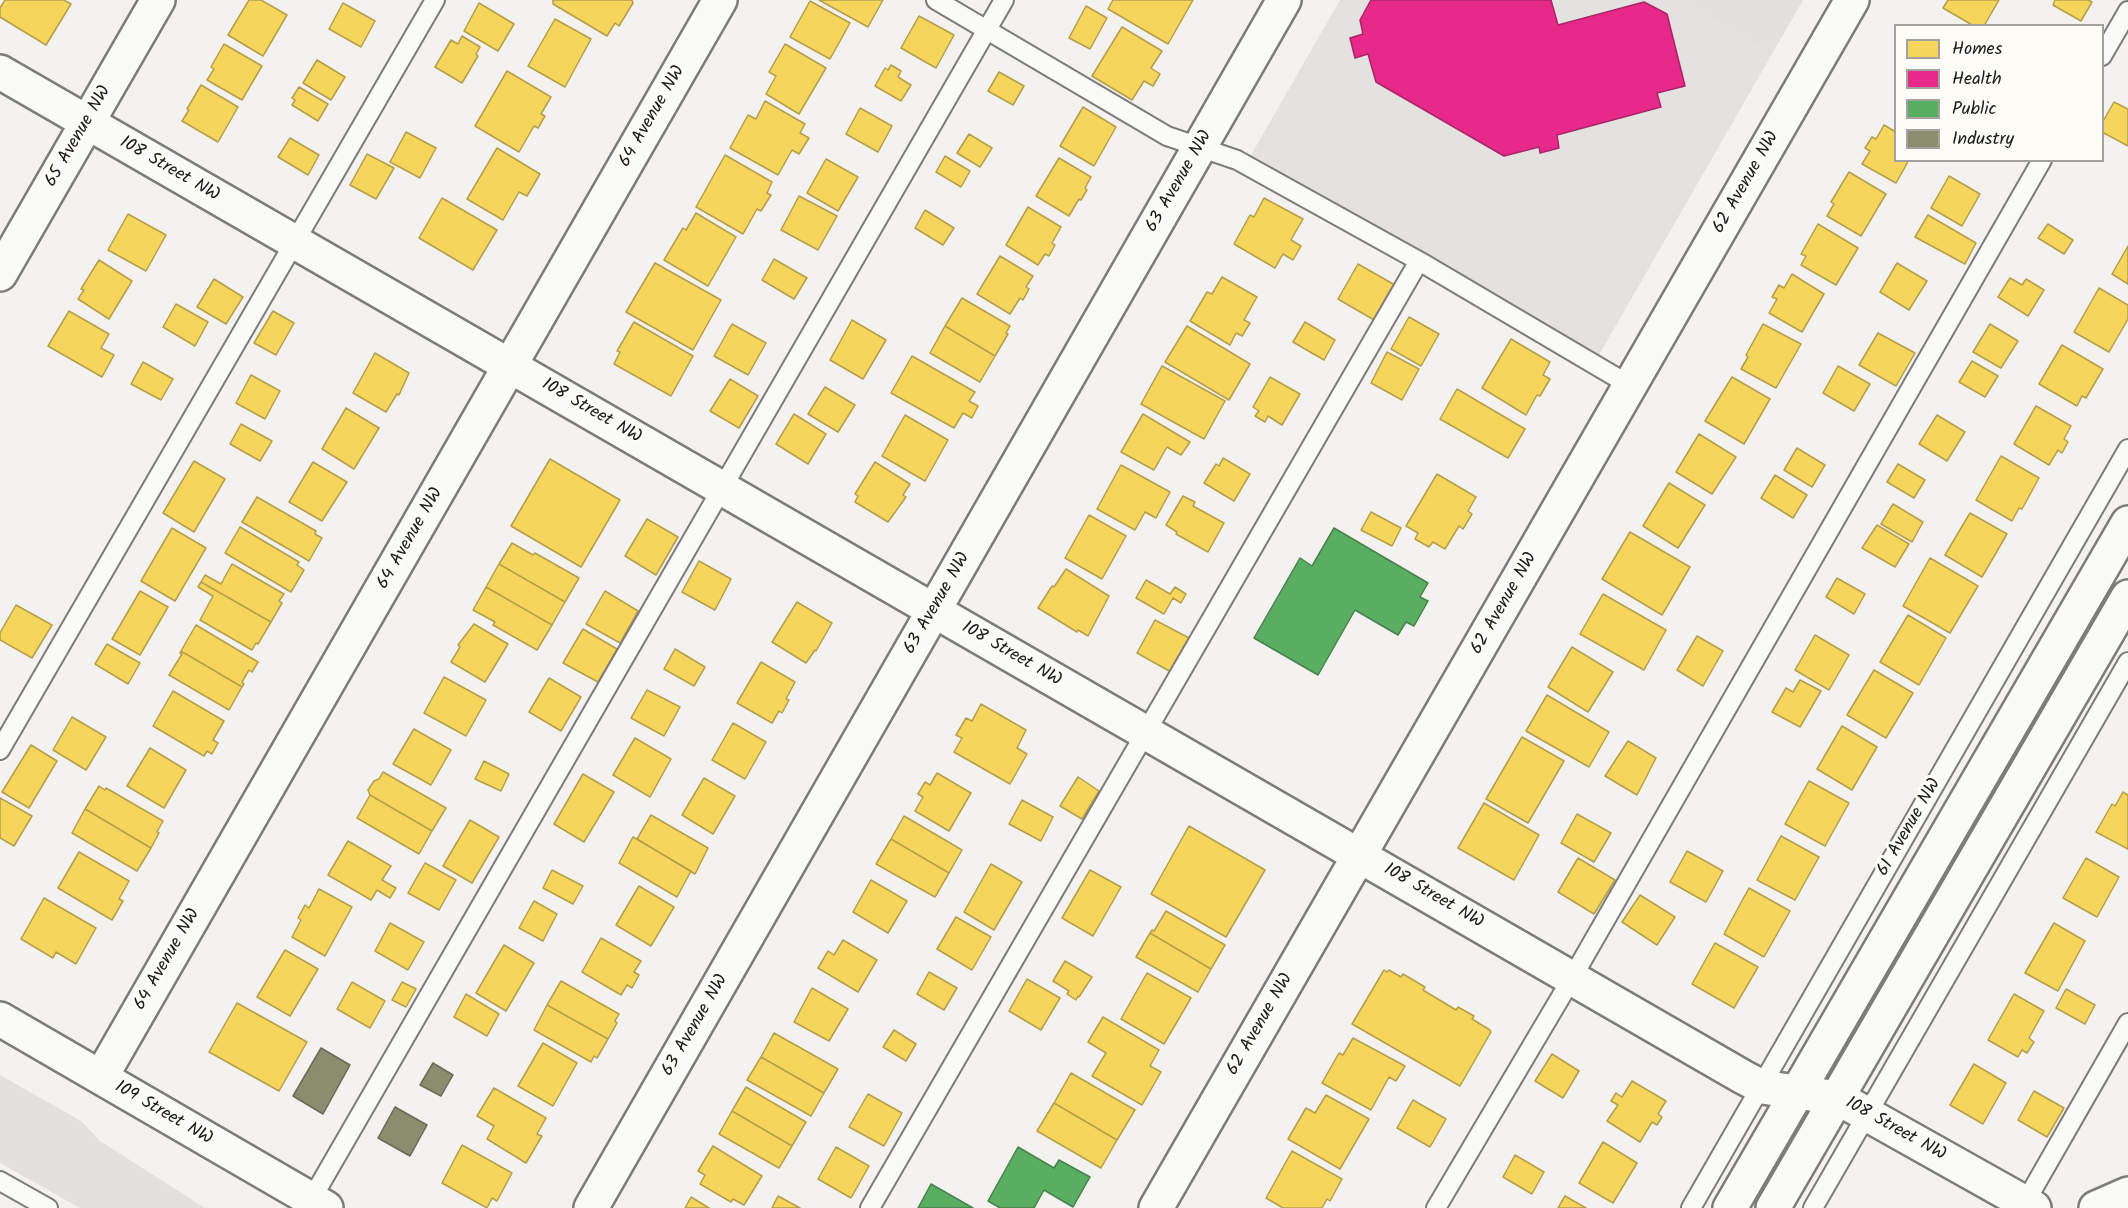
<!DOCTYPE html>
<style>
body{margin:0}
#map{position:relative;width:2128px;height:1208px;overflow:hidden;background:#f3f2ef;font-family:Kalam,sans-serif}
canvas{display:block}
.legend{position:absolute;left:1894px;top:24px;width:210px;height:138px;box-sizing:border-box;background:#fdfcf7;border:2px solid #a3a29f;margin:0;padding:8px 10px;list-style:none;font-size:18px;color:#1c1c1c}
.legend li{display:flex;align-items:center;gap:12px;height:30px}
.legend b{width:30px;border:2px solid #a3a29f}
</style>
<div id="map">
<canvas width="2128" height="1208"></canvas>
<ul class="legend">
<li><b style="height:16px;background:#f6d55c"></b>Homes</li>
<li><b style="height:16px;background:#e7298a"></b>Health</li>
<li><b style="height:16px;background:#5aae61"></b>Public</li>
<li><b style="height:16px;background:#8c8c6e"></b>Industry</li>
</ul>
</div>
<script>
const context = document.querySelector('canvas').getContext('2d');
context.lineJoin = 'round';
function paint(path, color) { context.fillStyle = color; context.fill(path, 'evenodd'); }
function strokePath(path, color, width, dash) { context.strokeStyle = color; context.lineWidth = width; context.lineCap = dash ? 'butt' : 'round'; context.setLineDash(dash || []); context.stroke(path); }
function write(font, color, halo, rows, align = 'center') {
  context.font = font + ' Kalam,sans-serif'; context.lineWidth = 6; context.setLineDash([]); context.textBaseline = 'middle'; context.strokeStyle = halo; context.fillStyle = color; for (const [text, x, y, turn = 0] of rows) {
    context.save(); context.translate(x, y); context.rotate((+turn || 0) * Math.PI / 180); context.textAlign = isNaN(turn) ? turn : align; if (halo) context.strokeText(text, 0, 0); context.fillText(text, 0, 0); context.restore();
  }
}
paint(new Path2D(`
 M1340 0H1679L1772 54 1599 355 1251 155Z`), '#e3e2de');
paint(new Path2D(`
 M1679 0H1803L1772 54Z
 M0 1075 81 1121 100 1141 205 1208H80L0 1163Z`), '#e2e1dd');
const homes = new Path2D(`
 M5 0H64L71 4 46 45 0 17V8Z
 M249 0H261L287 15 263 56 228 35Z
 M553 0H632L633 3 619 26 615 23 607 36 553 4Z
 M819 0H883L868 27Z
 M1113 0H1193L1168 44 1108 9Z
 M1948 0H1999L1984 26H1974L1943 8Z
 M2055 0H2088L2092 2 2081 21 2053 5Z
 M810 1 850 23 830 59 790 37Z
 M343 3 375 21 361 47 329 29Z
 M479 3 514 24 498 51 464 31Z
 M1086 6 1107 18 1090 49 1069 38Z
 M919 16 954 35 936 68 901 48Z
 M555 19 591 39 565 87 528 66Z
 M1122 27 1162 51 1151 68 1160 74 1153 86 1144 81 1132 100 1092 76Z
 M462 36 480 47 476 54 478 56 462 83 435 67 451 40 458 44Z
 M224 44 262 66 242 100 207 80 214 69 211 67Z
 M785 44 826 68 799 114 766 94 776 76 769 72Z
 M317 60 345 77 331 100 303 83Z
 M891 65 901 71 898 77 911 85 901 101 875 86 885 68 888 70Z
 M507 71 551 97 541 114 545 116 538 128 534 126 519 152 475 126Z
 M999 72 1024 86 1013 105 988 91Z
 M201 85 238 107 218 142 182 121 189 110 187 109Z
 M299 87 328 104 318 121 292 105 295 100 292 98Z
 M765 101 805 124 800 133 809 138 799 154 792 150 778 175 730 148 748 115 756 119Z
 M2114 102 2128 109V146L2102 132V123Z
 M1083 107 1116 127 1094 166 1060 146Z
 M860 108 892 126 878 152 846 134Z
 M1884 125 1896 132V160H1909L1896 183 1862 164 1870 151 1865 148 1872 137 1876 139Z
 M406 132 436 148 420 178 390 162Z
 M969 134 992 148 980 167 957 153Z
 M290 138 319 155 308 175 278 157Z
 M497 148 540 174 527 196 519 192 503 220 467 199Z
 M367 154 394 168 376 199 350 185Z
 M725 155 772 182 767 193 771 195 761 211 757 209 743 234 696 207Z
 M945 156 970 171 961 187 936 172Z
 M1059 158 1091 177 1085 188 1087 190 1081 200 1079 199 1069 216 1036 196Z
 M826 159 858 177 838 211 807 193Z
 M1849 172 1886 194 1861 236 1827 216 1834 204 1831 202Z
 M1949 176 1980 194 1962 226 1931 208Z
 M799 196 837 216 818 250 781 230Z
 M442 198 497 230 473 270 419 238Z
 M1264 198 1303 219 1291 240 1301 246 1293 260 1283 254 1275 268 1234 244 1250 215 1254 217Z
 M1028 207 1061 227 1052 243 1055 245 1049 256 1045 254 1038 265 1006 245Z
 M925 210 954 228 943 245 915 228Z
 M696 213 736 237 708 286 664 260 683 228 686 230Z
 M128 214 166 235 146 271 108 250Z
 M1928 215 1976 243 1965 264 1915 237Z
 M1818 224 1858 248 1836 285 1801 265 1806 256 1801 254Z
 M2048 224 2073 240 2064 254 2038 238Z
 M2128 246V284L2112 274Z
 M1000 256 1033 276 1026 287 1029 289 1023 300 1020 298 1010 314 977 294Z
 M774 259 807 278 794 299 762 280Z
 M99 260 132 281 109 319 78 299 84 290 81 289Z
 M655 263 721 300 693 350 626 312Z
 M1897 263 1927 281 1909 310 1880 292Z
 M1358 264 1395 285 1374 320 1338 299Z
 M1792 274 1824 294 1802 332 1769 313 1777 299 1772 297 1779 285 1784 288Z
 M1222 277 1257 297 1244 320 1250 323 1242 336 1236 333 1230 345 1190 321 1207 292 1212 294Z
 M2010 278 2022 285 2026 279 2044 290 2028 316 1998 297Z
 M214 279 243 297 226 324 197 307Z
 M2099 288 2128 305V319L2109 352 2074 332Z
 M962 298 1010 326 1006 333 1008 334 995 356 945 326Z
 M176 304 208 322 195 346 163 327Z
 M69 311 109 334 101 348 114 355 102 377 48 346Z
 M273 311 294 323 276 355 254 343Z
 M1409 317 1439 334 1421 366 1391 349Z
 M852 320 886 340 863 379 830 360Z
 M634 322 693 356 671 396 614 364 620 352 617 351Z
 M1305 322 1335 340 1324 360 1293 342Z
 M732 324 766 343 748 375 714 356Z
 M1763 324 1801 344 1776 388 1741 369 1748 357 1746 355Z
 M1990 324 2018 341 2001 368 1973 352Z
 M945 326 995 356 980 382 930 353Z
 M1187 326 1250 364 1229 400 1165 362Z
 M1878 333 1915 353 1896 386 1859 365Z
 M1511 339 1550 362 1543 375 1550 379 1540 396 1537 395 1526 415 1482 388Z
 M2062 345 2103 369 2086 398 2082 396 2077 406 2039 384Z
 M1387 352 1419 369 1402 400 1371 383Z
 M375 353 409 373 399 395 397 394 386 412 353 393Z
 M912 356 975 392 969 401 978 406 972 418 963 413 954 428 891 393Z
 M1972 361 1998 376 1985 397 1959 382Z
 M143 362 173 379 161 400 131 384Z
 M1162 366 1225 401 1204 439 1141 404Z
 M1838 366 1870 384 1854 411 1823 393Z
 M251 375 280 391 265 419 236 403Z
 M1270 377 1300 394 1282 425 1268 416 1265 422 1255 416 1259 411 1253 407Z
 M1732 377 1770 399 1744 444 1705 421Z
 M730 379 758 396 739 428 710 411Z
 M825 387 855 405 838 432 808 414Z
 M1457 389 1525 429 1508 458 1440 419Z
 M2036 406 2071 426 2064 439 2068 442 2062 453 2058 450 2049 465 2014 444Z
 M346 408 379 428 354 469 322 449Z
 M794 414 826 434 808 464 776 444Z
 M1143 414 1190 442 1181 455 1167 447 1154 470 1121 452Z
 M905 415 948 440 925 481 882 456Z
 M1937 415 1965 432 1947 461 1919 444Z
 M241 424 272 441 260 461 230 444Z
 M1699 434 1736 457 1712 494 1676 472Z
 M1797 448 1825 465 1812 487 1784 470Z
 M2001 456 2039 478 2022 509 2019 508 2012 521 1976 500Z
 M1223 458 1250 474 1234 501 1204 483 1216 464 1219 466Z
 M550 459 620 500 581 567 511 526Z
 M194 461 225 479 194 532 163 513Z
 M313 462 347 482 322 521 289 502Z
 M875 462 910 484 903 495 906 497 888 522 855 502 858 496 855 494Z
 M1898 464 1925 480 1914 498 1887 482Z
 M1121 465 1170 492 1156 518 1145 512 1135 530 1097 509Z
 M1437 474 1476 497 1468 511 1472 514 1463 529 1459 526 1445 549 1433 542 1429 547 1415 539 1418 533 1406 526Z
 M1775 475 1807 495 1793 518 1761 498Z
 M1669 483 1705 505 1678 548 1643 526Z
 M1183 496 1195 502 1193 506 1224 523 1208 552 1176 534 1177 532 1166 525Z
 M257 497 316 531 315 534 322 538 309 561 242 522Z
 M1893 504 1923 522 1912 542 1881 524Z
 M1371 512 1401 528 1392 546 1361 530Z
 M1970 513 2007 534 1982 577 1945 555Z
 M1089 515 1126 536 1102 579 1065 558Z
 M647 519 678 537 656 575 625 556Z
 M1877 525 1909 544 1895 567 1862 548Z
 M240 527 299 562 297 565 304 570 291 592 225 553Z
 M172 528 206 548 175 601 141 581Z
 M1630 532 1690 567 1662 615 1602 579Z
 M512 543 533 555 535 553 579 578 565 602 499 564Z
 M1930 558 1978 586 1950 633 1903 606Z
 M699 561 731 579 715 610 682 592Z
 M232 564 284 594 279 601 282 603 271 622 201 582 205 575 221 584Z
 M499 564 565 602 552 625 486 587Z
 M1066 569 1109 596 1088 636 1078 630 1077 632 1038 608 1052 586 1054 587Z
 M1837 578 1865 594 1854 614 1826 597Z
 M1146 580 1170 594 1175 587 1186 594 1181 603 1173 598 1164 614 1136 598Z
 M201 582 271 622 258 644 256 643 252 650 200 620 213 596 198 587Z
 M486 587 552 625 537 650 493 625 495 622 473 610Z
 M140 591 168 607 140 655 112 639Z
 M605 591 638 611 620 643 586 624Z
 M1603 594 1666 630 1644 670 1580 634Z
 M797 602 832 623 816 651 815 650 806 663 772 642Z
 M16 605 52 625 32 658 0 640V633Z
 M1908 615 1946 638 1919 685 1880 662Z
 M1155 620 1189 638 1171 672 1137 653Z
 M474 624 508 644 485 682 451 662 460 647 458 645Z
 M196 625 258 662 252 672 249 670 242 682 244 684 242 687 181 651Z
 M583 629 617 649 598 682 563 663Z
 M1815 635 1849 655 1829 690 1795 670Z
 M1697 636 1723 651 1703 686 1677 670Z
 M107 644 140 663 128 684 95 664Z
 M1572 647 1613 672 1588 712 1548 687Z
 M675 649 705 667 694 686 664 669Z
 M181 651 242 687 229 710 169 675 182 654 180 653Z
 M761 662 795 682 786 699 789 700 782 713 779 711 772 723 737 703Z
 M1874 670 1913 693 1886 738 1847 715Z
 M444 677 486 700 466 736 424 713Z
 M549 678 581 697 561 731 529 712Z
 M1800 680 1821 691 1800 727 1772 712 1786 688 1793 692Z
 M647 690 680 707 664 736 631 718Z
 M173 691 224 721 213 740 218 743 212 754 207 751 204 756 153 726Z
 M1547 695 1609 732 1589 767 1526 731Z
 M981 704 1026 730 1017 748 1027 754 1010 784 954 752 962 738 956 735 966 718 972 721Z
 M72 717 106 737 86 770 53 750Z
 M733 723 766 742 745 779 712 760Z
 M1842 726 1877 747 1852 790 1817 769Z
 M414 729 451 750 431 785 393 764Z
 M1522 737 1564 761 1528 823 1486 799Z
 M635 738 671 759 650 797 613 775Z
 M1628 741 1656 758 1637 795 1605 776Z
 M31 745 57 761 29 808 2 792Z
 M150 748 186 770 164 808 127 786Z
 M484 761 509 774 501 791 475 779Z
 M383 772 446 808 432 831 370 795 368 790 374 781 379 779Z
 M937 773 971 793 949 831 915 811 923 797 918 794 925 782 930 785Z
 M583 774 614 792 584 842 554 824Z
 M1078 777 1099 791 1082 819 1060 806Z
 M704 778 735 796 713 834 682 815Z
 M1809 781 1849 803 1825 846 1785 824Z
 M99 786 105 790 106 788 163 821 157 832 159 833 151 848 85 809Z
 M2123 792 2128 795V849L2096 832 2112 804 2115 806Z
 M370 795 432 831 419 854 357 818Z
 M0 798 32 816 14 846 0 838Z
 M1022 800 1053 817 1041 841 1009 824Z
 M1484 803 1539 835 1514 880 1458 848Z
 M85 809 151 848 137 871 72 833Z
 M1577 814 1611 833 1594 862 1561 843Z
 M651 815 708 848 695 874 637 839Z
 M904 816 962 850 949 873 891 839Z
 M470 820 499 837 472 883 443 866Z
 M1189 826 1265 870 1226 937 1151 894Z
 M1781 836 1819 857 1795 900 1757 880Z
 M633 837 691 871 677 897 619 863Z
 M891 839 949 873 935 897 876 864Z
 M348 841 391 866 382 880 396 888 390 898 377 890 371 900 328 875Z
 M1687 851 1723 871 1706 902 1670 882Z
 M79 852 129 881 119 899 123 901 112 920 58 888Z
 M1578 858 1615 880 1594 914 1558 892Z
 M2086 858 2119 877 2097 917 2063 898Z
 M425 863 456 880 439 910 408 893Z
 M991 864 1022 882 994 930 964 912Z
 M552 870 583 886 573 904 543 888Z
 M1090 870 1121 887 1093 936 1062 918Z
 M871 880 907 901 888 933 853 912Z
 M639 886 674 907 651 946 616 925Z
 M1749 888 1790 911 1764 957 1724 934Z
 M319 889 352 907 325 956 292 937 301 920 298 918 305 905 309 908Z
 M1640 895 1675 917 1657 945 1622 922Z
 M44 898 96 928 76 964 56 952 53 958 21 939Z
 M534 901 557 914 543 941 519 928Z
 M1166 911 1225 945 1211 969 1150 933 1152 930 1154 931Z
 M956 917 991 937 972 970 937 949Z
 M390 923 424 942 408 970 375 951Z
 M2054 923 2085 941 2058 991 2025 973Z
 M1150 933 1211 969 1198 992 1136 957Z
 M601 938 641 961 634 972 639 975 632 988 627 985 621 995 582 972Z
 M843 940 877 960 858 992 818 968 828 951 834 955Z
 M1715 943 1758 967 1734 1008 1692 984Z
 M504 945 534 963 506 1011 476 993Z
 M285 950 318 969 290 1016 257 997Z
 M1065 961 1092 977 1079 997 1078 996 1076 1000 1067 994 1069 991 1053 981Z
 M1384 970 1387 972 1389 970 1401 977 1403 974 1425 987 1423 990 1456 1010 1458 1007 1474 1016 1472 1019 1490 1030 1491 1032 1460 1086 1352 1024Z
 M929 972 957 988 944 1010 917 994Z
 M1147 973 1191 998 1164 1044 1121 1019Z
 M1027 979 1060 998 1041 1030 1009 1011Z
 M561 981 619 1014 615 1021 617 1023 608 1039 547 1005Z
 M352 982 385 1001 370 1028 337 1009Z
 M402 982 416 989 406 1007 392 1000Z
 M812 988 848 1009 829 1041 794 1022Z
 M2066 989 2095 1005 2085 1024 2056 1008Z
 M466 994 499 1014 487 1036 454 1017Z
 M2014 994 2044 1011 2029 1038 2034 1042 2027 1053 2022 1050 2018 1057 1988 1040Z
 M237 1003 307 1042 279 1091 209 1052Z
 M547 1005 608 1039 597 1058 594 1056 591 1062 534 1030Z
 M1103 1017 1159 1050 1150 1066 1161 1072 1142 1105 1092 1076 1106 1053 1088 1042Z
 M894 1030 916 1044 906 1061 883 1047Z
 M774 1033 838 1069 824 1093 761 1057Z
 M1353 1038 1405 1066 1396 1081 1389 1077 1371 1110 1322 1083 1339 1053 1343 1055Z
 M543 1043 577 1063 553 1106 518 1086Z
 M1552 1054 1579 1071 1563 1098 1535 1081Z
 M761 1057 824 1093 811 1116 747 1080Z
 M1974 1064 2006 1083 1983 1124 1950 1105Z
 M1071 1073 1135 1110 1117 1140 1054 1103Z
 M1632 1081 1666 1101 1658 1114 1662 1117 1657 1125 1652 1122 1640 1142 1607 1121 1618 1105 1611 1101 1616 1093 1622 1097Z
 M746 1087 806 1122 792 1146 732 1111Z
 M494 1088 546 1118 537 1134 542 1136 526 1163 487 1139 494 1126 477 1116Z
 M2034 1091 2064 1108 2047 1137 2018 1120Z
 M868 1094 902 1113 884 1146 849 1127Z
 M1326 1095 1369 1119 1340 1169 1288 1139 1306 1108 1315 1113Z
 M1413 1100 1446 1119 1430 1147 1397 1128Z
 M1054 1103 1117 1140 1101 1168 1037 1131Z
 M732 1111 792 1146 779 1168 719 1134Z
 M1603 1142 1637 1163 1613 1203 1579 1183Z
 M462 1145 512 1173 497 1201 492 1198 487 1208 442 1183Z
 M713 1146 762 1176 744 1205 733 1199 731 1202 700 1184 705 1175 698 1171Z
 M836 1147 869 1166 851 1198 818 1179Z
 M1292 1151 1342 1179 1330 1201 1327 1199 1322 1208H1283L1266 1198Z
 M1515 1155 1544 1172 1532 1194 1503 1177Z
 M778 1196 800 1208H772Z
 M1565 1196 1586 1208H1558Z
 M691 1197 709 1208H685Z`);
paint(homes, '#f6d55c');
strokePath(homes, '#b59e49', 1.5);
const health = new Path2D(`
 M1371 0H1551L1558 25 1644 2 1667 14 1685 86 1657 93 1661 107 1557 135 1559 148 1540 153 1539 147 1504 156 1376 82 1368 54 1355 58 1350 38 1363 34 1360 20Z`);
paint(health, '#e7298a');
strokePath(health, '#aa2569', 1.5);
const public = new Path2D(`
 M1334 528 1428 583 1420 597 1428 601 1414 626 1406 622 1398 635 1355 610 1318 675 1254 638 1300 558 1312 566Z
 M1018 1147 1054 1168 1059 1160 1090 1177 1073 1207 1044 1190 1034 1208H1000L988 1201Z
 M931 1184 973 1208H918Z`);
paint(public, '#5aae61');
strokePath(public, '#47824c', 1.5);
const industry = new Path2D(`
 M321 1048 350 1065 323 1114 293 1096Z
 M433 1063 453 1075 441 1096 420 1085Z
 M395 1107 427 1125 410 1156 378 1138Z`);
paint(industry, '#8c8c6e');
strokePath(industry, '#6a6a55', 1.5);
const service = new Path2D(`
 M936 0 1167 136 1237 160 1419 261 1631 386
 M2102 56 2128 11
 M0 750 435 0
 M0 1181 48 1208
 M311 1200 1004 0
 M870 1208 1419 261
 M1436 1208 1572 978 2042 160
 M1691 1208 2128 449
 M1813 1208 2128 662
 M2022 1208 2128 1023`);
const minor = new Path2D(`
 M0 72 1743 1077 1762 1087 1838 1098 2034 1208
 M0 274 158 0
 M101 1077 720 0
 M591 1208 1284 0
 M1156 1208 1852 0
 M2096 1208 2128 1194`);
const secondary = new Path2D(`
 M0 1019 326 1208
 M1730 1208 2128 523
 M1773 1208 2128 597`);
strokePath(service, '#7d7c7b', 22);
strokePath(minor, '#7d7c7b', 38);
strokePath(secondary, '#7d7c7b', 38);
strokePath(service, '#fafaf8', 18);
strokePath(minor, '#fafaf8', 33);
strokePath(secondary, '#fafaf8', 33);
write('18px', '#1c1c1c', '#fdfcf7', [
 ["64 Avenue NW",653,117,-60],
 ["65 Avenue NW",79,137,-60],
 ["108 Street NW",169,170,30],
 ["63 Avenue NW",1180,182,-60],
 ["62 Avenue NW",1747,183,-60],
 ["108 Street NW",591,412,30],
 ["64 Avenue NW",411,539,-60],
 ["63 Avenue NW",938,604,-60],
 ["62 Avenue NW",1505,604,-60],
 ["108 Street NW",1011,655,30],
 ["61 Avenue NW",1910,828,-60],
 ["108 Street NW",1433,897,30],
 ["64 Avenue NW",168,960,-60],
 ["62 Avenue NW",1261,1025,-60],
 ["63 Avenue NW",696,1026,-60],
 ["109 Street NW",163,1114,30],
 ["108 Street NW",1895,1130,29]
]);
</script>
